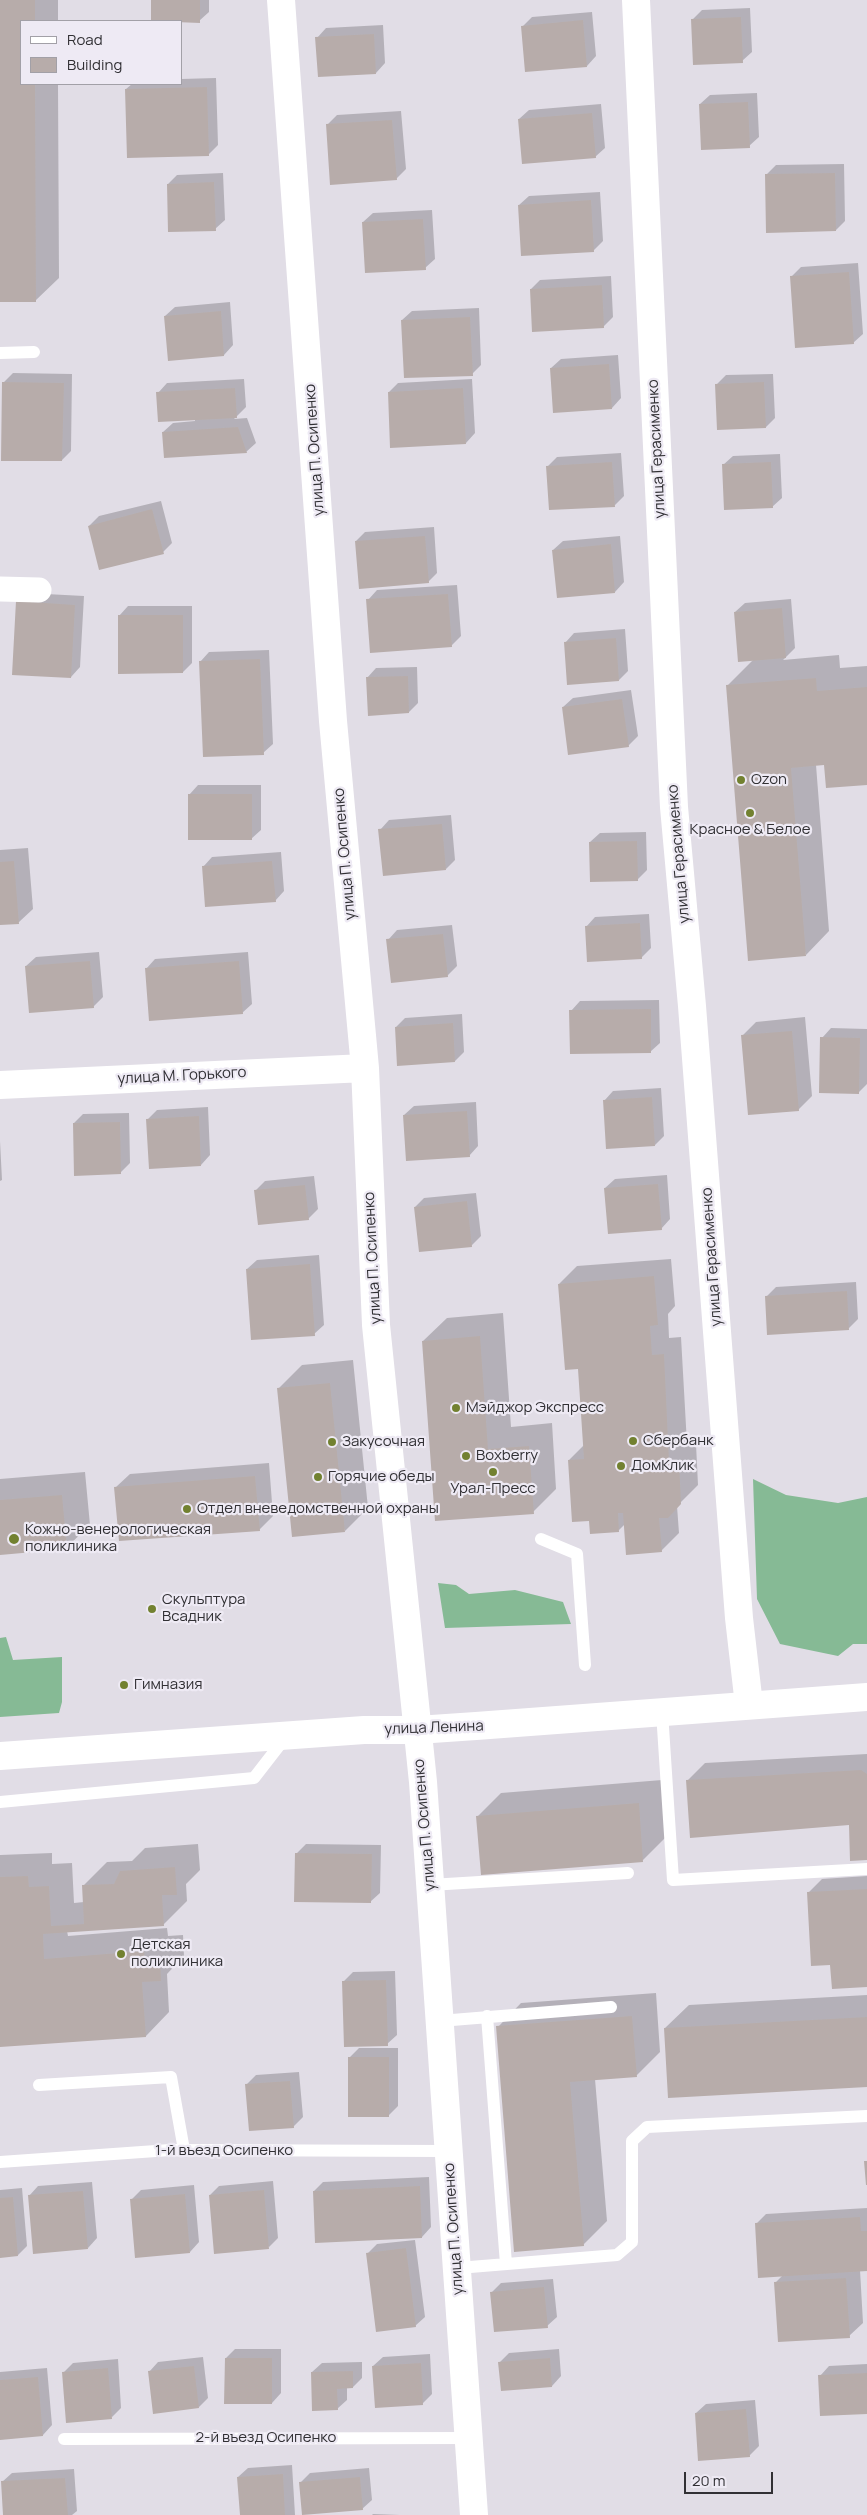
<!DOCTYPE html>
<meta charset="utf-8">
<style>
body{margin:0}
#map{position:relative;width:867px;height:2515px;overflow:hidden;background:#e1dde6;font-family:Manrope,sans-serif}
canvas{display:block}
.legend{position:absolute;left:20px;top:20px;width:162px;height:65px;box-sizing:border-box;background:#eeeaf4;border:1px solid #a2a0a7;margin:0;padding:6px 9px;list-style:none;font-size:15px;color:#313034}
.legend li{display:flex;align-items:center;gap:10px;height:25px}
.legend b{width:25px;border:1px solid #a2a0a7}
.scale{position:absolute;left:684px;top:2472px;width:89px;height:22px;box-sizing:border-box;border:2px solid #313034;border-top:0;padding-left:6px;font-size:15px;line-height:18px;white-space:nowrap;color:#313034;-webkit-text-stroke:4px #eeeaf4;paint-order:stroke}
</style>
<div id="map">
<canvas width="867" height="2515"></canvas>
<ul class="legend">
<li><b style="height:6px;background:#fff"></b>Road</li>
<li><b style="height:14px;background:#b7acaa"></b>Building</li>
</ul>
<div class="scale">20 m</div>
</div>
<script>
const context = document.querySelector('canvas').getContext('2d');
context.lineJoin = 'round';
function paint(path, color) { context.fillStyle = color; context.fill(path, 'evenodd'); }
function strokePath(path, color, width, dash) { context.strokeStyle = color; context.lineWidth = width; context.lineCap = dash ? 'butt' : 'round'; context.setLineDash(dash || []); context.stroke(path); }
function write(font, color, halo, rows, align = 'center') {
  context.font = font + ' Manrope,sans-serif'; context.lineWidth = 4.5; context.setLineDash([]); context.textBaseline = 'middle'; context.strokeStyle = halo; context.fillStyle = color; for (const [text, x, y, turn = 0] of rows) {
    context.save(); context.translate(x, y); context.rotate((+turn || 0) * Math.PI / 180); context.textAlign = isNaN(turn) ? turn : align; if (halo) context.strokeText(text, 0, 0); context.fillText(text, 0, 0); context.restore();
  }
}
paint(new Path2D(`
 M753 1479 786 1495 838 1503 867 1497V1644H853L838 1656 780 1644 757 1599Z
 M438 1583 456 1585 469 1594 515 1590 563 1602 571 1624 445 1628Z
 M6 1637 13 1660 62 1657V1702L59 1713 0 1717V1638Z`), '#86ba95');
paint(new Path2D(`
 M0 0H58V21H21V84H58L59 278 35 301H0Z
 M152 0H209V12L199 21H152Z
 M750 8 752 52 742 61 693 19 702 10Z
 M592 12 596 56 587 66 523 26 532 17Z
 M383 25 385 63 376 73 317 38 326 28Z
 M216 78 218 145 209 154 126 89 132 84H181V79Z
 M757 93 759 137 749 146 700 104 710 95Z
 M601 104 605 148 595 157 519 119 529 110Z
 M401 111 406 169 396 179 327 125 337 115Z
 M844 164 845 221 836 230 766 175 776 165Z
 M223 173 225 220 215 229 168 184 177 175Z
 M600 192 603 241 593 251 519 205 529 196Z
 M432 210 435 259 425 268 363 222 373 213Z
 M858 263 863 334 853 343 791 277 801 267Z
 M611 276 613 317 603 327 531 289 540 280Z
 M230 302 233 345 224 355 169 359 165 316 175 307Z
 M479 308 481 365 472 374 402 320 412 311Z
 M618 355 621 398 612 408 551 368 561 359Z
 M13 373 72 374 71 451 62 460 3 383Z
 M773 374 775 418 766 427 716 385 726 375Z
 M244 379 246 407 234 419 247 418 256 443 246 452 163 432 173 423 195 421V419L158 393 167 383Z
 M472 379 475 433 466 443 389 392 398 383Z
 M621 453 624 496 615 505 548 466 557 457Z
 M780 454 782 498 772 507 723 465 733 456Z
 M161 501 172 543 163 552 89 526 99 516Z
 M434 527 437 573 428 582 356 541 365 532Z
 M620 536 624 582 615 592 553 550 563 541Z
 M457 585 461 636 451 646 368 600 377 590Z
 M27 593 84 596 80 667 71 677Z
 M791 599 795 648 783 660 839 655 840 668 867 666V783L826 764 816 765 829 931 806 955 727 686 753 660 735 612 745 603Z
 M128 606H192V663L183 672 119 616Z
 M625 629 628 671 619 680 565 643 574 633Z
 M269 650 273 744 263 753 200 662 209 652Z
 M417 667 418 703 409 712 367 678 376 668Z
 M631 690 638 736 628 746 563 707 573 698Z
 M198 785H261V830L251 839 189 795Z
 M451 815 455 860 446 869 380 830 389 820Z
 M646 832 647 870 637 880 590 842 600 833Z
 M28 848 33 909 19 922 0 924V850Z
 M281 852 284 891 275 901 203 867 212 857Z
 M649 914 651 948 641 958 586 927 595 917Z
 M452 925 457 966 447 976 388 940 397 930Z
 M99 952 103 997 93 1007 26 966 36 957Z
 M248 952 252 1004 242 1013 146 969 155 959Z
 M659 1000 660 1043 650 1052 571 1011 580 1001Z
 M462 1014 464 1052 455 1061 396 1027 405 1018Z
 M805 1017 812 1096 798 1110 742 1036 756 1022Z
 M831 1028 867 1029V1084L858 1093 822 1038Z
 M661 1088 664 1136 655 1145 604 1101 613 1091Z
 M476 1102 478 1146 469 1156 404 1115 414 1106Z
 M208 1107 210 1155 201 1165 148 1119 157 1110Z
 M129 1113 130 1163 120 1173 74 1123 83 1114Z
 M0 1141 2 1180 0 1181Z
 M667 1175 670 1219 661 1229 605 1188 615 1179Z
 M314 1176 318 1209 308 1219 255 1191 265 1181Z
 M476 1193 481 1236 471 1246 415 1207 424 1198Z
 M319 1255 324 1325 314 1334 247 1269 257 1260Z
 M671 1259 675 1306 668 1314 669 1338 681 1337 687 1444H696L698 1485 677 1506 679 1533 661 1551 625 1524 619 1530 590 1520 569 1460 584 1445 579 1368 559 1284 577 1266Z
 M856 1282 858 1319 849 1328 769 1333 767 1296 776 1287Z
 M503 1313 511 1427 552 1423 556 1489 533 1512 436 1519 423 1341 447 1318Z
 M353 1360 368 1508 345 1531 279 1388 302 1365Z
 M269 1463 273 1516 259 1530 116 1487 130 1474Z
 M85 1472 90 1525 66 1548 0 1553V1479Z
 M867 1754V1858L850 1824 687 1781 705 1763Z
 M662 1780 666 1837 643 1860 478 1816 501 1793Z
 M198 1844 200 1870 186 1884 187 1901 164 1924 67 1931 68 1936 167 1928 168 1936 183 1935 184 1956 167 1974 169 2012 146 2036 0 2046V1855L52 1853V1864L72 1863 74 1903 84 1902 83 1886 107 1862 132 1861 145 1848Z
 M306 1844 381 1845 380 1893 370 1902 296 1854Z
 M867 1876V1986L832 1964 808 1893 822 1879Z
 M395 1971 397 2035 387 2044 344 1981 353 1972Z
 M656 1993 660 2052 637 2075 595 2079 607 2221 583 2245 498 2027 521 2003Z
 M867 1995V2086L665 2028 689 2005Z
 M359 2048H398V2106L388 2116 350 2057Z
 M299 2072 303 2117 293 2127 247 2084 256 2075Z
 M429 2177 431 2227 422 2237 314 2191 323 2182Z
 M273 2181 278 2238 269 2247 210 2195 219 2186Z
 M92 2182 97 2238 88 2248 29 2196 38 2186Z
 M194 2185 199 2242 190 2252 131 2200 141 2190Z
 M22 2188 27 2246 18 2255 0 2257V2190Z
 M867 2208V2270H860L863 2323 849 2336 776 2282 783 2275 756 2224 766 2214Z
 M415 2240 425 2317 415 2326 367 2254 377 2244Z
 M553 2279 557 2317 547 2326 492 2292 501 2283Z
 M235 2349H281V2393L272 2403 226 2358Z
 M559 2349 561 2376 552 2386 500 2362 509 2353Z
 M430 2354 432 2394 422 2404 373 2366 383 2357Z
 M203 2357 208 2398 199 2407 149 2372 158 2362Z
 M118 2359 121 2408 112 2417 64 2372 73 2363Z
 M362 2362V2378L353 2387H347V2400L337 2409 312 2372 322 2363Z
 M867 2364V2412L820 2376 829 2366Z
 M47 2368 52 2425 43 2435 0 2439V2372Z
 M755 2400 759 2446 749 2456 696 2413 706 2404Z
 M292 2465 295 2515H241L238 2477 248 2468Z
 M369 2468 372 2500 362 2509 300 2483 310 2473Z
 M74 2469 77 2511 72 2515H4L2 2482 12 2473Z
 M373 2514 400 2515H372Z`), '#0003');
paint(new Path2D(`
 M0 0H35V21H21V84H35L36 302H0Z
 M151 0H200V23L151 21Z
 M741 17 743 63 693 65 691 19Z
 M583 20 587 67 525 72 521 26Z
 M374 34 376 74 318 77 315 37Z
 M207 87 209 156 127 158 125 89Z
 M748 102 750 148 701 150 699 104Z
 M592 113 596 158 522 164 518 119Z
 M392 120 397 180 330 185 326 124Z
 M835 173 836 231 766 233 765 174Z
 M214 182 216 231 168 232 167 184Z
 M591 200 594 252 521 256 518 205Z
 M423 219 426 270 365 273 362 222Z
 M849 272 854 344 795 348 790 276Z
 M602 285 604 328 532 332 530 289Z
 M221 311 224 356 168 361 164 316Z
 M470 317 473 376 404 378 401 320Z
 M609 364 612 409 553 413 550 368Z
 M2 382 64 383 62 461H1Z
 M764 382 766 428 717 430 715 384Z
 M235 388 237 418 158 422 156 392Z
 M463 388 466 444 390 448 388 392Z
 M238 427 247 453 164 458 162 432Z
 M612 462 615 507 549 510 546 466Z
 M771 462 773 508 724 510 722 464Z
 M152 509 164 554 99 570 88 526Z
 M425 536 429 583 359 589 355 541Z
 M611 544 615 593 557 598 552 550Z
 M448 594 452 647 370 653 366 599Z
 M16 601 75 605 71 678 12 675Z
 M782 608 786 658 738 662 734 612Z
 M118 615H183V673L118 674Z
 M616 638 619 681 567 685 564 642Z
 M260 659 264 755 203 757 199 661Z
 M408 676 409 713 368 716 366 677Z
 M816 678 817 691 867 687V785L826 788 824 765 791 768 806 956 748 961 726 685Z
 M622 699 629 747 568 755 562 707Z
 M188 794H252V840H188Z
 M442 824 446 870 383 876 378 829Z
 M637 841 638 881 590 882 589 842Z
 M14 861 19 924 0 925V862Z
 M272 861 276 902 205 907 202 866Z
 M640 923 642 959 587 962 585 926Z
 M443 934 448 977 391 983 386 939Z
 M90 961 94 1008 29 1013 25 966Z
 M239 961 243 1014 149 1021 145 968Z
 M651 1009V1053L570 1054 569 1010Z
 M453 1023 455 1062 397 1066 395 1027Z
 M792 1031 799 1111 748 1115 741 1035Z
 M820 1037 860 1038 859 1094 819 1093Z
 M652 1097 655 1146 606 1149 603 1100Z
 M467 1111 470 1157 406 1161 403 1115Z
 M199 1116 201 1166 149 1169 146 1119Z
 M120 1122 121 1174 74 1176 73 1123Z
 M658 1184 662 1230 608 1234 604 1188Z
 M305 1185 309 1220 258 1225 254 1190Z
 M467 1201 472 1247 419 1252 414 1207Z
 M310 1264 315 1336 251 1340 246 1269Z
 M654 1276 658 1325 650 1326 652 1355 664 1354 669 1462 679 1461 681 1504 668 1518H659L662 1552 626 1555 623 1513H618L619 1532 590 1534 589 1521 572 1522 568 1460 584 1459 578 1369 565 1370 558 1284Z
 M847 1291 849 1330 767 1335 765 1296Z
 M480 1336 488 1449 529 1446 534 1514 435 1521 422 1341Z
 M330 1383 345 1532 292 1537 277 1388Z
 M255 1476 260 1531 119 1541 114 1487Z
 M62 1495 67 1549 0 1555V1500Z
 M861 1770 867 1774V1860L850 1861 849 1825 690 1838 686 1780Z
 M639 1803 643 1862 481 1875 476 1816Z
 M295 1853 372 1854 371 1903 294 1902Z
 M175 1867 177 1895H162L164 1926 43 1934 44 1959 144 1951 145 1959 160 1958 161 1981 142 1982 146 2037 0 2047V1877L28 1876 29 1887 49 1886 51 1926 84 1924 82 1885 114 1884 120 1871Z
 M867 1889V1987L832 1989 830 1965 811 1966 807 1892Z
 M386 1980 388 2046 344 2047 342 1981Z
 M632 2016 637 2077 570 2082 584 2246 514 2252 496 2026Z
 M867 2017V2087L668 2098 664 2028Z
 M348 2057H389V2117H348Z
 M290 2081 294 2128 249 2131 245 2084Z
 M864 2161H867V2185H866Z
 M420 2186 422 2238 315 2243 313 2191Z
 M264 2190 269 2249 214 2254 209 2195Z
 M83 2191 88 2249 33 2254 28 2195Z
 M185 2194 190 2253 135 2258 130 2199Z
 M13 2197 18 2256 0 2258V2198Z
 M860 2217 861 2231H867V2271L758 2278 755 2223Z
 M406 2248 416 2327 376 2332 366 2253Z
 M846 2278 850 2338 778 2342 774 2282Z
 M544 2287 548 2328 494 2332 490 2292Z
 M225 2358H272V2404H224Z
 M550 2358 552 2387 501 2391 498 2362Z
 M421 2363 423 2405 375 2408 372 2366Z
 M194 2366 199 2408 153 2414 148 2371Z
 M108 2368 112 2419 66 2423 62 2372Z
 M353 2371V2388L337 2389 338 2410 312 2411 311 2372Z
 M867 2373V2414L820 2416 818 2375Z
 M38 2377 43 2436 0 2440V2380Z
 M746 2409 750 2457 698 2461 695 2413Z
 M283 2474 285 2515H240L237 2477Z
 M360 2477 363 2510 302 2515 299 2482Z
 M65 2478 68 2515H3L1 2481Z`), '#b7acaa');
strokePath(new Path2D(`
 M0 353 34 352
 M541 1539 577 1554 585 1665
 M662 1712 673 1880 867 1869
 M0 1802 254 1778 285 1738
 M430 1885 628 1873
 M487 2016 506 2264
 M440 2021 611 2007
 M39 2085 171 2077 184 2150
 M0 2162 170 2150 448 2151
 M458 2268 617 2255 632 2242V2141L647 2127 867 2116
 M64 2439 469 2438`), '#fff', 12);
strokePath(new Path2D(`
 M0 589 39 590`), '#fff', 25);
strokePath(new Path2D(`
 M281 0 333 721 365 1068 376 1325 423 1782 474 2515
 M636 0 674 807 692 1006 739 1618 749 1705
 M0 1085 365 1068`), '#fff', 28);
strokePath(new Path2D(`
 M0 1756 364 1730H417L476 1726 867 1697`), '#fff', 28);
for (const [x, y, r, color] of [
 [741,780,5,"#728130"],
 [750,813,5,"#728130"],
 [456,1408,5,"#728130"],
 [633,1441,5,"#728130"],
 [332,1442,5,"#728130"],
 [466,1456,5,"#728130"],
 [621,1466,5,"#728130"],
 [493,1472,5,"#728130"],
 [318,1477,5,"#728130"],
 [187,1509,5,"#728130"],
 [14,1539,6,"#728130"],
 [152,1609,5,"#728130"],
 [124,1685,5,"#728130"],
 [121,1954,5,"#728130"]
]) { const dot = new Path2D(); dot.arc(x, y, r, 0, 2 * Math.PI); context.fillStyle = color; context.fill(dot); strokePath(dot, '#eeeaf4', 2); }
write('15px', '#313034', '#eeeaf4', [
 ["улица Герасименко",657,449,-93],
 ["улица П. Осипенко",315,450,-94],
 ["улица П. Осипенко",345,854,-95],
 ["улица Герасименко",679,854,-95],
 ["улица М. Горького",182,1076,-3],
 ["улица Герасименко",712,1257,-94],
 ["улица П. Осипенко",373,1258,-93],
 ["улица Ленина",434,1728,-2],
 ["улица П. Осипенко",425,1825,-95],
 ["1-й въезд Осипенко",224,2151],
 ["улица П. Осипенко",454,2229,-94],
 ["2-й въезд Осипенко",266,2438]
]);
write('15px', '#313034', '#eeeaf4', [
 ["Ozon",751,780],
 ["Красное & Белое",750,830,"center"],
 ["Мэйджор Экспресс",466,1408],
 ["Сбербанк",643,1441],
 ["Закусoчная",342,1442],
 ["Boxberry",476,1456],
 ["ДомКлик",631,1466],
 ["Горячие обеды",328,1477],
 ["Урал-Пресс",493,1489,"center"],
 ["Отдел вневедомственной охраны",197,1509],
 ["Кожно-венерологическая",25,1530],
 ["поликлиника",25,1547],
 ["Скульптура",162,1600],
 ["Всадник",162,1617],
 ["Гимназия",134,1685],
 ["Детская",131,1945],
 ["поликлиника",131,1962]
], 'left');
</script>
